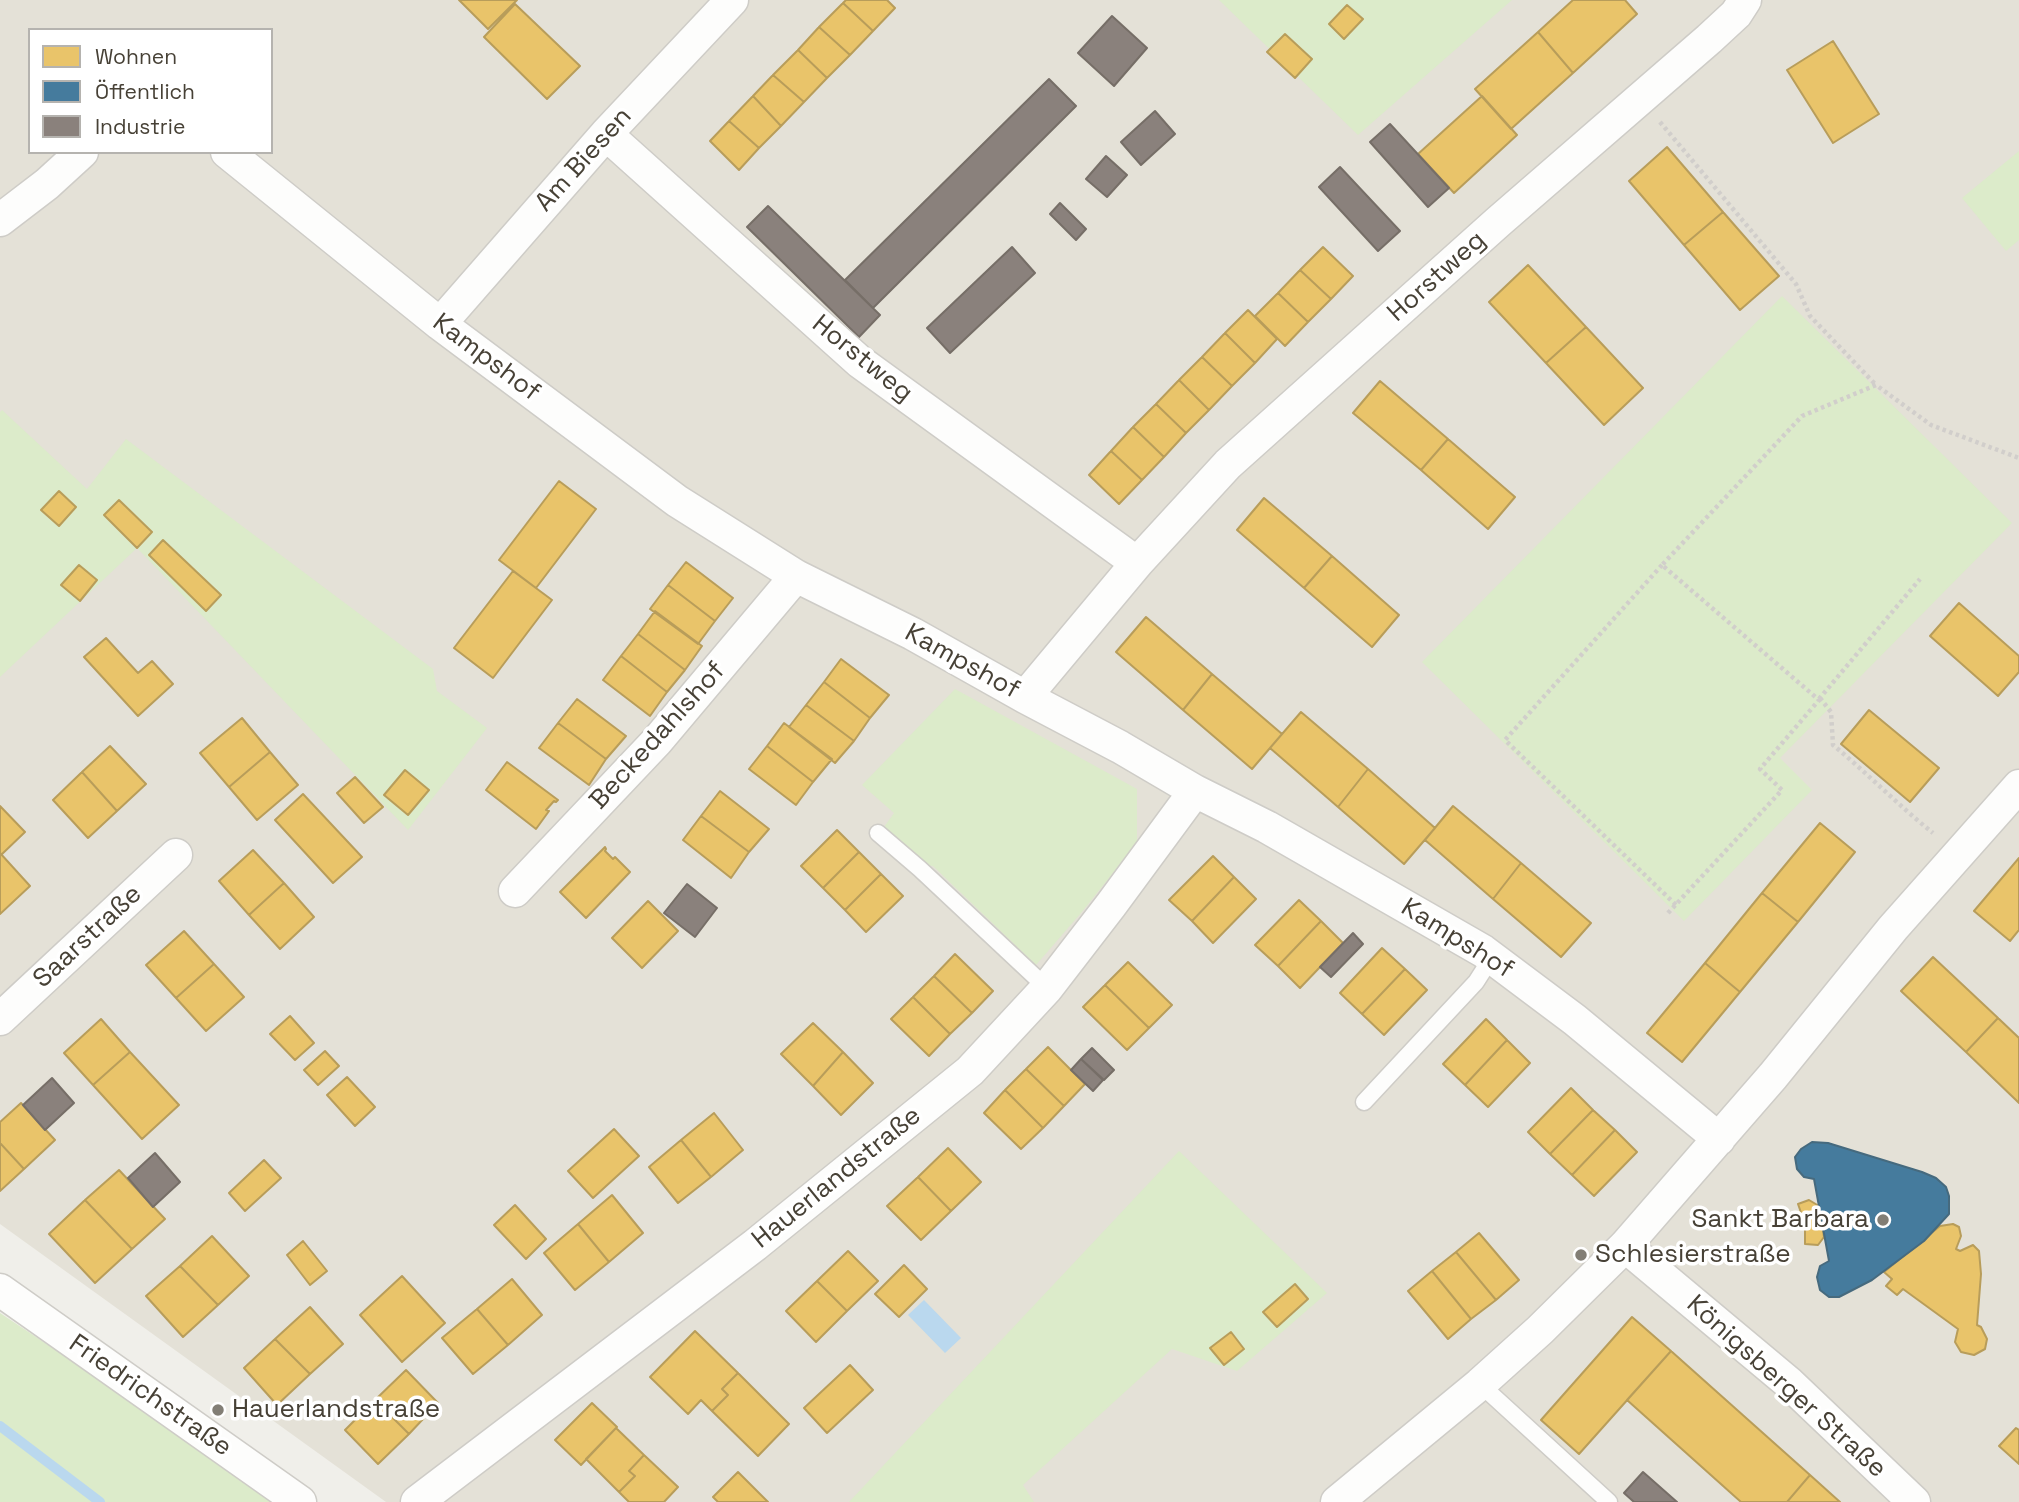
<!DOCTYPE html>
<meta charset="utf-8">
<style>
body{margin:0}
#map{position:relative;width:2019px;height:1502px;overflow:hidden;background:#f0efea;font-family:"Space Grotesk",sans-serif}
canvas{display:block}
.legend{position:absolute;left:28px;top:28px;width:245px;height:126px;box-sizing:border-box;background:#fff;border:2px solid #b5b3af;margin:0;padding:9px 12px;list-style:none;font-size:21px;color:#474136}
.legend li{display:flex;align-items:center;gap:14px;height:35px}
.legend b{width:35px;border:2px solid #b5b3af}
</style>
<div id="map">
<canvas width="2019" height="1502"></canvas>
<ul class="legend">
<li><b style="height:19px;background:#e9c46a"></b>Wohnen</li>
<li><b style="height:19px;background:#457b9d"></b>Öffentlich</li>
<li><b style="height:19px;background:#8a817c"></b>Industrie</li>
</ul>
</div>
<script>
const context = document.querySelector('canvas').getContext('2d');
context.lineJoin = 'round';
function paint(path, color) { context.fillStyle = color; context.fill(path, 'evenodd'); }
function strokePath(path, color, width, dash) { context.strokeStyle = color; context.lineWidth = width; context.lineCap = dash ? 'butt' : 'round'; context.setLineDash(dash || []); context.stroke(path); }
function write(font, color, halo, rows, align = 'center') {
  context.font = font + ' "Space Grotesk",sans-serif'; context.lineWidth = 7; context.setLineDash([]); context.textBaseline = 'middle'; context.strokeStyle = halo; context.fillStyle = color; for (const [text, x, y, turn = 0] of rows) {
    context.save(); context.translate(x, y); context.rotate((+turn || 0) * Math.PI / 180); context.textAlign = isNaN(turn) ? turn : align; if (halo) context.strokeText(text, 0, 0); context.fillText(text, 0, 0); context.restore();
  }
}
paint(new Path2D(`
 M0 0H2019V1502H386L0 1224ZM30 30H271V152H30Z`), '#e4e1d7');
paint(new Path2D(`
 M1219 0H1512L1358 135Z
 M2019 151V240L2006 251 1962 198Z
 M1782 296 2012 523 1780 758 1812 790 1684 921 1422 662Z
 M2 410 87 489 126 439 433 669 437 691 487 728 408 830 137 548 0 677V412Z
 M955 689 1137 789V843L1081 913 1036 965 933 866 920 865 884 827 894 813 862 785Z
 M1179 1151 1327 1293 1237 1371 1172 1349 1023 1485 1034 1502H849Z
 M0 1313 284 1502H0Z`), '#dcebca');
paint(new Path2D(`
 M924 1300 961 1338 945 1353 908 1315Z`), '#bad8ee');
const homes = new Path2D(`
 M459 0H517L488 29Z
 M846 0H887L895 8 873 31 843 3Z
 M1573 0H1625L1637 14 1573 73 1538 32Z
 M843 3 873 31 850 55 819 27Z
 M515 4 580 66 547 99 484 37Z
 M1347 5 1363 19 1344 39 1329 24Z
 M819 27 850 55 827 78 798 50Z
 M1538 32 1573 73 1511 129 1475 89Z
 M1285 34 1312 59 1295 78 1267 52Z
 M1833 41 1879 114 1833 143 1787 70Z
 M798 50 827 78 804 102 773 75Z
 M773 75 804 102 781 126 753 96Z
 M753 96 781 126 759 148 729 121Z
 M1482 96 1517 135 1454 193 1418 154Z
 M729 121 759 148 739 170 710 141Z
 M1667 147 1723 212 1684 245 1629 181Z
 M1723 212 1779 276 1740 310 1684 245Z
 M1323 247 1353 276 1331 299 1300 270Z
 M1528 265 1586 327 1546 363 1489 302Z
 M1300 270 1331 299 1308 322 1278 293Z
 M1278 293 1308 322 1285 346 1255 316Z
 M1248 310 1277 339 1255 363 1225 333Z
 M1586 327 1643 388 1604 425 1546 363Z
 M1225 333 1255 363 1232 386 1202 357Z
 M1202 357 1232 386 1209 410 1179 380Z
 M1179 380 1209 410 1186 433 1156 404Z
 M1380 381 1448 439 1421 470 1353 413Z
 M1156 404 1186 433 1164 457 1133 427Z
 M1133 427 1164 457 1142 480 1111 451Z
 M1448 439 1515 497 1488 529 1421 470Z
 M1111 451 1142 480 1119 504 1089 475Z
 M559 481 596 509 536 588 499 560Z
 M59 491 76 507 59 526 41 510Z
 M1264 498 1332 556 1304 588 1237 530Z
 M119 500 152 532 137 548 104 515Z
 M163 540 221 595 206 611 149 555Z
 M1332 556 1399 615 1372 647 1304 588Z
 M686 562 733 598 715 621 668 585Z
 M79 565 97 580 80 601 61 585Z
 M513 571 552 600 493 678 454 648Z
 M668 585 715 621 698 644 650 609Z
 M1959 603 2019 656V672L1998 696 1930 636Z
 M655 611 702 646 685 670 638 634Z
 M1146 617 1212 674 1183 710 1116 652Z
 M638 634 685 670 667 692 621 656Z
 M106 638 138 673 152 661 173 684 138 716 84 657Z
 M621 656 667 692 650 716 603 680Z
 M841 659 889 695 870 718 824 682Z
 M1212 674 1282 734 1252 769 1183 710Z
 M824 682 870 718 854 741 806 705Z
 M577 699 626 736 606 759 558 723Z
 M806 705 854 741 835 763 789 727Z
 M1869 710 1939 768 1910 802 1841 744Z
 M1301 712 1368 769 1338 807 1270 748Z
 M242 718 270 752 229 787 200 753Z
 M558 723 606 759 589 785 539 748Z
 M784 723 832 759 813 782 767 746Z
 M110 746 146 784 117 811 82 772Z
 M767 746 813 782 796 805 749 769Z
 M270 752 298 785 257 820 229 787Z
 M507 762 558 800 556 802 554 801 546 810 549 811 536 829 486 790Z
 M1368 769 1435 828 1404 864 1338 807Z
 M405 770 429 790 408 815 384 795Z
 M82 772 117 811 88 838 53 800Z
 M355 777 383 807 364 823 337 793Z
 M720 791 769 829 749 852 701 816Z
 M303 794 362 857 333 883 275 820Z
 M0 806 25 832 1 855 0 853Z
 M1453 806 1521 863 1493 899 1425 840Z
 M701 816 749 852 731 878 683 840Z
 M1820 823 1855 852 1798 922 1762 893Z
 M837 830 859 852 823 888 801 866Z
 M605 847 606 849 605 851 613 859 615 857 630 872 586 918 560 892Z
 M253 850 284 883 249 915 219 881Z
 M859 852 881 874 845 910 823 888Z
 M0 853 30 886 0 914Z
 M1213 856 1234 877 1192 921 1169 900Z
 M2019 858V930L2010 941 1974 911Z
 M1521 863 1591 923 1561 957 1493 899Z
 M881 874 903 896 866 932 845 910Z
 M1234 877 1256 899 1213 943 1192 921Z
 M284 883 314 917 280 949 249 915Z
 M1762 893 1798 922 1740 992 1705 963Z
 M1299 900 1321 921 1278 966 1255 945Z
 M648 901 678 931 642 968 612 938Z
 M1321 921 1343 943 1300 988 1278 966Z
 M184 931 214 964 176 998 146 965Z
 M1382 948 1405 969 1362 1014 1340 993Z
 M955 954 993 991 972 1013 934 976Z
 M1933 957 1998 1018 1966 1052 1901 991Z
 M1128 962 1172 1005 1149 1028 1105 985Z
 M1705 963 1740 992 1682 1062 1647 1033Z
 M214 964 244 997 206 1031 176 998Z
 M1405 969 1427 990 1384 1035 1362 1014Z
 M934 976 972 1013 950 1034 913 997Z
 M1105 985 1149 1028 1127 1050 1083 1007Z
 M913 997 950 1034 929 1056 891 1019Z
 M290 1016 314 1043 295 1060 270 1034Z
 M1998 1018 2019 1038V1103L1966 1052Z
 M101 1019 130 1052 93 1085 64 1053Z
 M1486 1019 1507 1040 1465 1085 1443 1064Z
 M813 1023 843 1052 813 1086 781 1054Z
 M1507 1040 1530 1063 1488 1107 1465 1085Z
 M1048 1047 1085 1084 1064 1106 1026 1069Z
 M325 1051 339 1066 318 1085 304 1070Z
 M130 1052 179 1105 142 1139 93 1085Z
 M843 1052 873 1083 841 1115 813 1086Z
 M1026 1069 1064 1106 1043 1128 1005 1090Z
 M347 1077 375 1107 355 1126 327 1095Z
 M1571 1088 1593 1110 1550 1154 1528 1132Z
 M1005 1090 1043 1128 1021 1149 984 1113Z
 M21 1103 55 1140 24 1169 0 1143V1122Z
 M1593 1110 1615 1130 1572 1175 1550 1154Z
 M714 1113 743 1150 711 1177 681 1140Z
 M614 1129 639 1156 593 1198 568 1171Z
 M1615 1130 1637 1152 1594 1196 1572 1175Z
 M681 1140 711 1177 678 1203 649 1167Z
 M0 1143 24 1169 0 1191Z
 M948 1148 981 1182 951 1211 918 1177Z
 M264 1160 281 1178 245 1211 229 1193Z
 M119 1170 165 1219 132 1249 85 1200Z
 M918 1177 951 1211 921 1240 887 1206Z
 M612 1195 643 1233 609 1262 578 1224Z
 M85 1200 132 1249 95 1283 49 1234Z
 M1809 1200 1819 1206 1824 1237 1818 1245 1805 1244V1224L1798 1204Z
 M515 1205 546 1239 526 1259 494 1225Z
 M578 1224 609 1262 575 1290 544 1253Z
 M1953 1224 1959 1227 1961 1236 1956 1249 1960 1251 1973 1245 1979 1251 1981 1274 1977 1325 1981 1327 1987 1339 1985 1349 1974 1355 1961 1352 1955 1342 1958 1329 1903 1289 1897 1295 1886 1286 1892 1279 1884 1272 1940 1226Z
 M1479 1233 1519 1280 1496 1300 1456 1252Z
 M212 1236 249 1276 218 1305 180 1266Z
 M303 1241 327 1271 310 1285 287 1255Z
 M848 1251 878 1281 847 1311 817 1281Z
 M1456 1252 1496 1300 1471 1319 1432 1271Z
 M904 1265 927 1289 899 1317 875 1294Z
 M180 1266 218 1305 183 1337 146 1296Z
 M1432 1271 1471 1319 1448 1339 1408 1291Z
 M402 1276 445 1323 402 1362 360 1315Z
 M512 1279 542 1315 508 1345 477 1309Z
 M817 1281 847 1311 816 1342 786 1311Z
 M1295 1284 1308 1299 1277 1327 1263 1312Z
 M310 1307 343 1344 310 1374 275 1339Z
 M477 1309 508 1345 473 1374 442 1338Z
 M1632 1317 1671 1351 1579 1454 1541 1420Z
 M695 1331 738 1373 722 1389 728 1395 712 1411 701 1400 688 1414 650 1377Z
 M1231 1332 1244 1349 1224 1365 1210 1348Z
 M275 1339 310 1374 277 1405 244 1368Z
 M1671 1351 1810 1475 1787 1502H1741L1627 1400Z
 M850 1365 873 1390 827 1433 804 1408Z
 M406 1370 438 1403 409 1434 375 1400Z
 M738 1373 789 1424 758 1456 712 1411 728 1395 722 1389Z
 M375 1400 409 1434 378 1464 345 1430Z
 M592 1403 617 1427 581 1465 555 1440Z
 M616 1428 644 1455 629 1471 635 1476 619 1492 586 1459Z
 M2016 1428 2019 1430V1464L1999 1446Z
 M644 1455 678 1487 664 1502H629L619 1492 635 1476 629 1471Z
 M738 1472 768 1502H718L713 1497Z
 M1810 1475 1840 1502H1787Z`);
paint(homes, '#e9c46a');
strokePath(homes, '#b89d5a', 2);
const public = new Path2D(`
 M1812 1142 1828 1143 1922 1172 1936 1178 1946 1187 1949 1196V1214L1924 1241 1872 1280 1839 1297H1829L1820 1290 1817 1277 1820 1266 1829 1261 1814 1179 1804 1177 1797 1169 1795 1157 1801 1149Z`);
paint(public, '#457b9d');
strokePath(public, '#466a7e', 2);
const industry = new Path2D(`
 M1112 16 1147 48 1114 86 1078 53Z
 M1049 79 1076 106 873 308 845 280Z
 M1155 111 1175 134 1141 165 1121 142Z
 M1390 124 1449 188 1428 207 1370 142Z
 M1106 156 1127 175 1107 197 1086 179Z
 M1340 167 1400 231 1378 251 1319 187Z
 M1060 203 1086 229 1076 240 1050 214Z
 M768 206 880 315 859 337 747 227Z
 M1012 247 1035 273 950 353 927 328Z
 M687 884 717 908 695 937 664 913Z
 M1353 933 1363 944 1331 977 1320 967Z
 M1092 1048 1114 1070 1104 1080 1081 1059Z
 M1081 1059 1103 1080 1093 1091 1071 1070Z
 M52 1078 74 1103 45 1130 23 1105Z
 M155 1153 180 1182 153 1207 128 1178Z
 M1643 1472 1677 1502H1634L1624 1493Z`);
paint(industry, '#8a817c');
strokePath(industry, '#766e67', 2);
strokePath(new Path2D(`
 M0 1426 100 1502`), '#bad8ee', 10);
const lane = new Path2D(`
 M878 833 920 869 1047 988
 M1364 1102 1476 982 1492 957
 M1480 1384 1609 1502`);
const street = new Path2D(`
 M606 134 860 362 1137 563
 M227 152 440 324 677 501 796 576 913 634 1025 697 1120 747 1195 791 1267 827 1483 951 1575 1020 1719 1139
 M0 220 47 184 82 152
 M440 324 606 134 732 0
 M1025 697 1137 563 1228 464 1498 222 1709 39 1736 14 1745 0
 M515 891 657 741 796 576
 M0 1019 176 855
 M1625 1246 1789 1383 1914 1502
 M0 1290 300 1502
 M417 1502 755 1245 970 1071 1047 988 1111 905 1195 791
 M1337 1502 1480 1384 1540 1330 1625 1246 1773 1076 1893 928 2019 786`);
strokePath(lane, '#ceccc7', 19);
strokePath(street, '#ceccc7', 35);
strokePath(new Path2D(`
 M1660 122 1796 284 1810 316 1876 385
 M1662 565 1505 740 1676 905
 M1820 698 1831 712 1833 745C1867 773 1899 806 1933 833
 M1819 699 1920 579
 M1668 913 1782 790 1760 769 1819 700 1662 565 1802 416 1876 385 1931 425 2019 458`), '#d1cecb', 4.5, [3.5, 3.5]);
strokePath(lane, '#fdfdfc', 16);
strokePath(street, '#fdfdfc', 32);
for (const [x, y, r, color] of [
 [1883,1220,7,"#827e75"],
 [1581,1255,7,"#827e75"],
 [218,1410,7,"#827e75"]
]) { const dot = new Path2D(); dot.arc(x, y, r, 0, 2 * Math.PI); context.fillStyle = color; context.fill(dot); strokePath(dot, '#fff', 2.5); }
write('26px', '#474136', '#fff', [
 ["Am Biesen",584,160,-48],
 ["Horstweg",1437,277,-42],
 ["Kampshof",486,358,37],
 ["Horstweg",862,359,39],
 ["Kampshof",962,662,29],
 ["Beckedahlshof",658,736,-48],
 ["Saarstraße",88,937,-43],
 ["Kampshof",1457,939,32],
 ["Hauerlandstraße",837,1178,-39],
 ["Königsberger Straße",1786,1387,42],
 ["Friedrichstraße",150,1396,35]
]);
write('26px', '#474136', '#fff', [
 ["Sankt Barbara",1869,1220,"right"],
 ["Schlesierstraße",1595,1255],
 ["Hauerlandstraße",232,1410]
], 'left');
</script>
